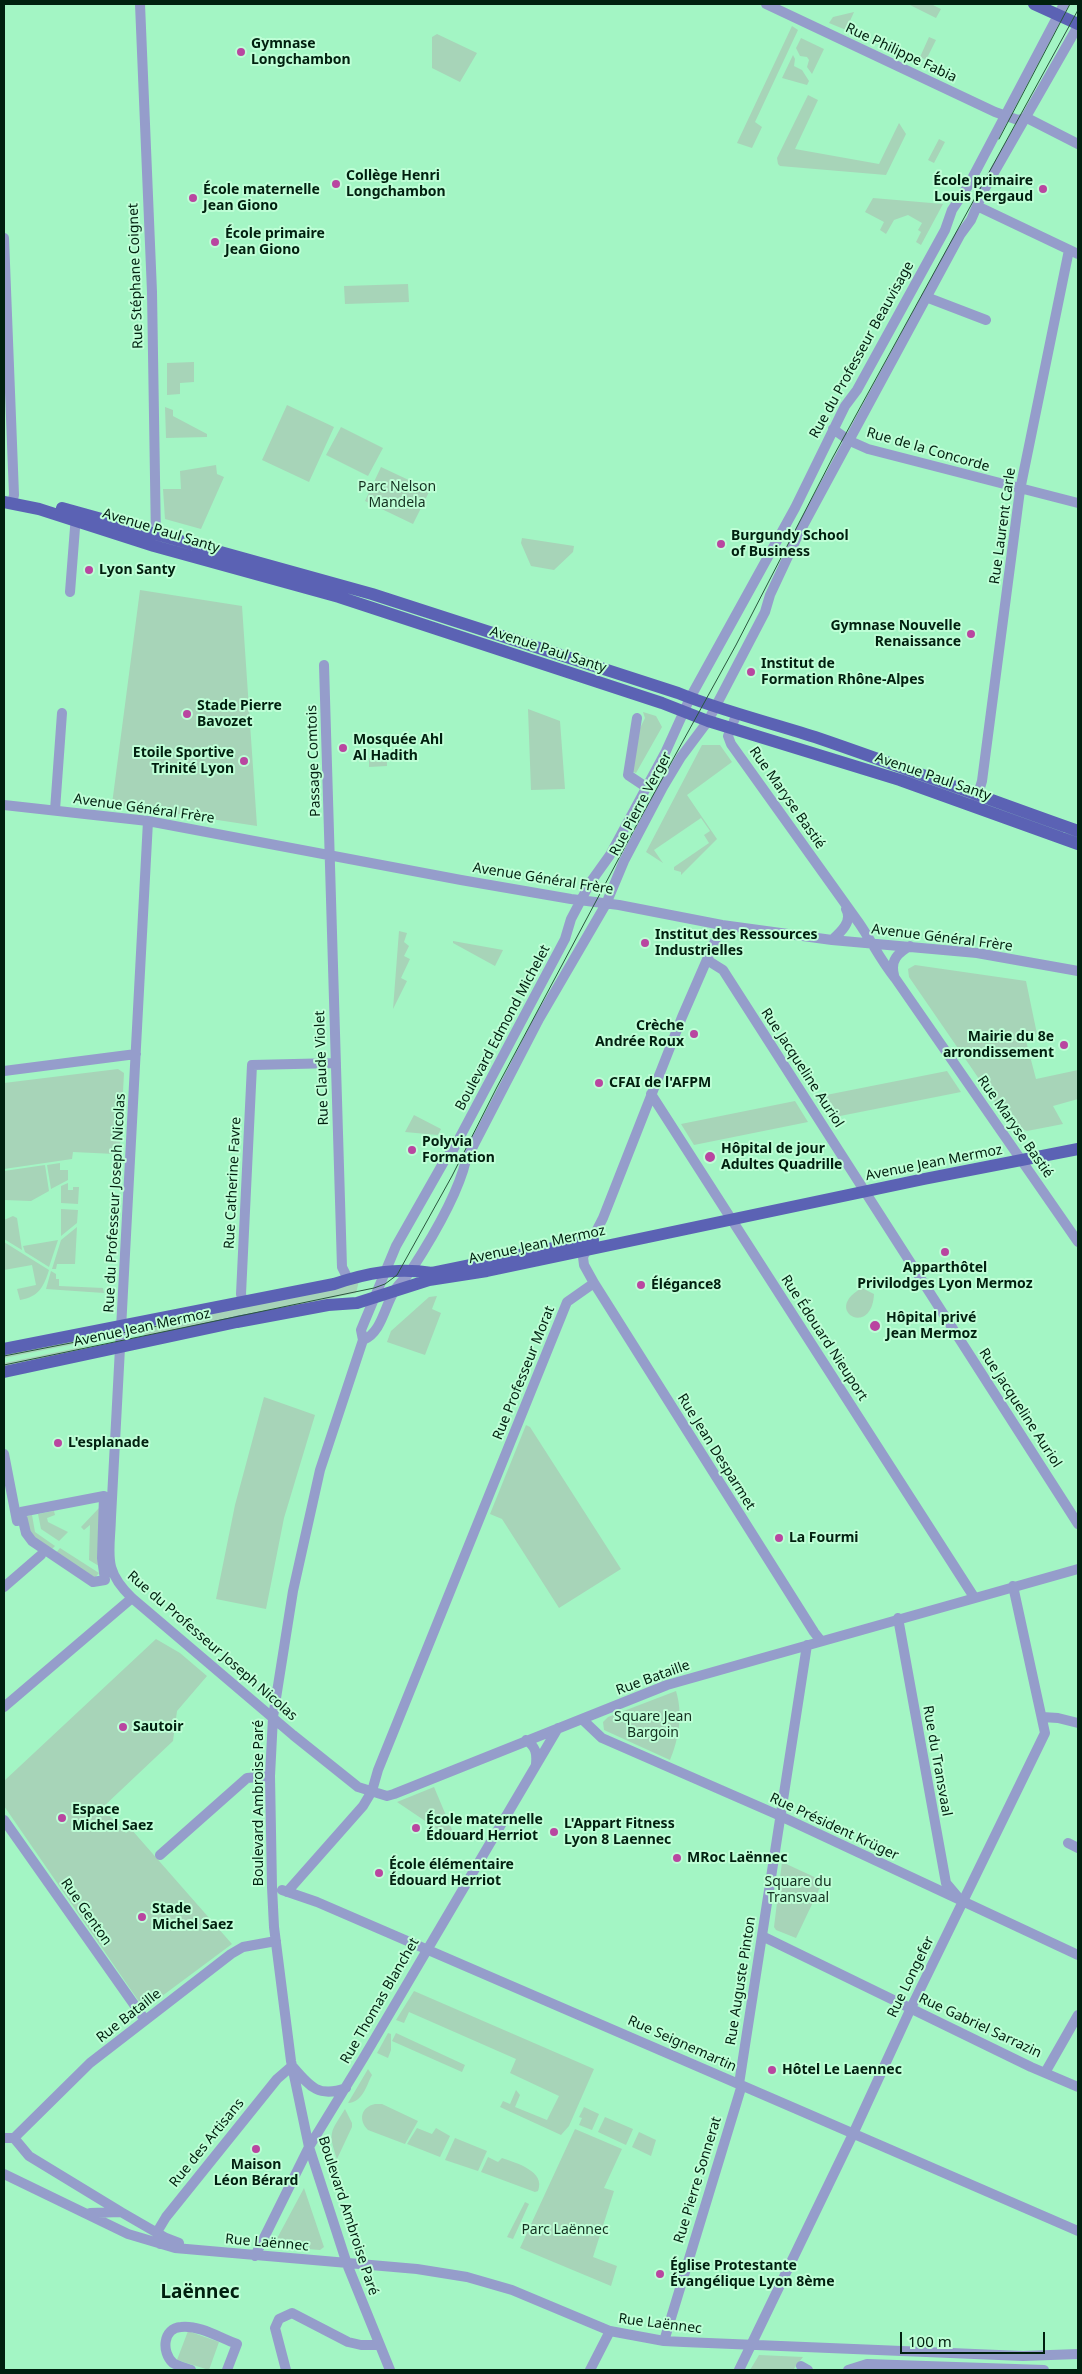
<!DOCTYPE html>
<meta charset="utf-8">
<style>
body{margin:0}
#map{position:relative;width:1082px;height:2374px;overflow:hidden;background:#a3f5c4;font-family:"Noto Sans",sans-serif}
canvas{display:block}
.frame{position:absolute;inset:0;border:5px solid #00200f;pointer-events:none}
.scale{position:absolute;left:900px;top:2332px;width:145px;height:22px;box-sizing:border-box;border:2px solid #00200f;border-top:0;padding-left:6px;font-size:15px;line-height:18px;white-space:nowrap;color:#00200f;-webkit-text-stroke:4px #befed6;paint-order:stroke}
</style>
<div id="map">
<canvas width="1082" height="2374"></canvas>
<div class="frame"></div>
<div class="scale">100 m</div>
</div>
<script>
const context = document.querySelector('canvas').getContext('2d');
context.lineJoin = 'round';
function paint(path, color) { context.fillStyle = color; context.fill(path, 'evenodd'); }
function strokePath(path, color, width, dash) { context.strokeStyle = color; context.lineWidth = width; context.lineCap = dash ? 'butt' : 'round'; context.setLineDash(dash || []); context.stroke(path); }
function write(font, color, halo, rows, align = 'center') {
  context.font = font + ' "Noto Sans",sans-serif'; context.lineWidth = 4; context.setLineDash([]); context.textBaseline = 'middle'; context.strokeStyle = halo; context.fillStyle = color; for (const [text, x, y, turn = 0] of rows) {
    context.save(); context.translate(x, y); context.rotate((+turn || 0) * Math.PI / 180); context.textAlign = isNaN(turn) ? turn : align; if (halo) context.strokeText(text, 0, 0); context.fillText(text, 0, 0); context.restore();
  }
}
paint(new Path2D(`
 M908 4H931L941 9 936 18Z
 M854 12 846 30 829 23 833 17Z
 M792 26 798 30 755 122 762 127 752 148 737 143Z
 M437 34 477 53 460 82 432 68V37Z
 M929 37 936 40 926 60 920 57Z
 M801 38 824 49 812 74 807 67 809 60 807 57 800 56 796 48Z
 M793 55 795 59 794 66 802 70 809 81 807 85 782 78Z
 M808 95 818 100 795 149 879 164 899 123 906 134 886 175 780 166 778 164 777 158Z
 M939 139 945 142 934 163 928 160Z
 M873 198 943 204 921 245 916 242 921 232 918 230 922 223 908 215 894 220 886 234 880 230 884 222 865 212Z
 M408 284 409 302 345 304 344 286Z
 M194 362V382L180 383V394L167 395V363Z
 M287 405 334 427 309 482 262 460Z
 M165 407 173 410V416L207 434V437L166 438Z
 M341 427 383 448 368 476 326 455Z
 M216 465 217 474 224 477 201 529 165 519 163 489H181L180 471Z
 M381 467 430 490 413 524 365 501Z
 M522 538 574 546 573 552 554 570 531 566 521 543Z
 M140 590 242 606 257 826 112 804Z
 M528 709 560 721 565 789 531 790Z
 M643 712 656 716 662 727 636 773 631 771 639 730 645 718Z
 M702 745H720L732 762 687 795 717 839 681 875V872L674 870V867L709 843 704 835 710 831 701 818 654 850 663 863 646 852Z
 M387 756V766L369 767V758Z
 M399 931 407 933 404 942 409 946 404 956 410 959 401 978 407 981 393 1009Z
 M453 941 503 950 495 966 453 943Z
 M915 965 1026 981 1037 1034 1025 1037 1036 1079 1078 1070V1099L1053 1106 1063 1124 1027 1131 1010 1124 909 977 908 969Z
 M118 1069 124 1073 118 1185H113L115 1154 73 1152 72 1159 4 1169V1083Z
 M947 1071 961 1092 830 1118 816 1097Z
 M795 1101 808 1122 694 1145 681 1124Z
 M414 1115 441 1129 438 1135 405 1132Z
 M60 1163V1170H68V1180L51 1189 47 1165Z
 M45 1165 49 1191 31 1201 4 1200V1171Z
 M68 1183V1190H73V1187H79L78 1204 61 1203V1186Z
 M61 1209 78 1210 77 1223 61 1236Z
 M13 1216 17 1218 22 1250 4 1239V1220Z
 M77 1227 75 1264H57L56 1269H52L61 1240Z
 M58 1240 49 1267 25 1252 23 1246Z
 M4 1242 49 1270C44 1286 39 1297 20 1300L17 1289 36 1285 32 1265 4 1270Z
 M51 1271 56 1274V1279H59V1286L103 1288 104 1293 46 1289Z
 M359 1281 356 1293 145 1338 143 1326Z
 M862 1288 874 1294C872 1339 821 1310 862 1288Z
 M437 1296 432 1309 441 1313 425 1355 387 1342 391 1331 429 1297Z
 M99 1335 100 1339 4 1358V1354Z
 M101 1343 81 1348V1350L4 1367V1363Z
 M264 1397 315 1415 284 1518 266 1609 216 1599 235 1505Z
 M526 1425 530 1427 621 1569 559 1608 502 1519 490 1514Z
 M99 1508V1566L89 1560 90 1525 84 1530 81 1527Z
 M54 1511 55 1515 47 1518 48 1522 68 1532 59 1541 41 1529 38 1514Z
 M32 1515 35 1532 55 1546 51 1550 33 1539 25 1517Z
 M60 1548 99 1573 94 1579 55 1554Z
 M156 1639 180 1653 207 1676 177 1711 173 1741 102 1808 126 1833 131 1829 232 1944 150 2005 140 2003 4 1806V1781Z
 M676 1691C683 1713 679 1739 670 1760L604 1730 603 1722 608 1717Z
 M434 1787 453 1832 449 1839 442 1835 443 1833 397 1802Z
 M782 1862 823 1881 796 1938 776 1930 774 1927Z
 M414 1991 594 2069 569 2126 561 2135 500 2107 503 2101 510 2104 516 2090 520 2095 515 2107 547 2120 559 2096 510 2073 516 2059 409 2012 404 2023 396 2020Z
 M388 2033 391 2034V2050L388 2058 377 2053Z
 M396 2033 465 2065 462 2072 392 2041Z
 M368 2069 372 2075C366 2086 363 2102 348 2103Z
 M375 2104H382L418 2121 405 2144 368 2130C358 2120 361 2107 375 2104Z
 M584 2107 599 2114 592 2130 579 2125 582 2118 579 2117Z
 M345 2109 352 2123V2127L337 2159C328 2132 330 2133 345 2109Z
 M605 2117 633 2129 626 2145 598 2132Z
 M417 2128 432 2134 436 2128 450 2136 440 2157 407 2144Z
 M575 2129 622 2149 604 2188 614 2191 593 2257 617 2266 611 2286 520 2248Z
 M639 2132 656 2140 651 2156 632 2147Z
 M455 2138 487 2151 478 2171 445 2160Z
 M488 2157 498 2162 502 2158C516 2163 546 2171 538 2191L535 2192 481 2172Z
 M304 2188 324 2247 320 2250 273 2246Z
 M525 2202 529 2204 513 2239 507 2237Z
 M188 2331 219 2342 209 2370 177 2360Z
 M759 2355 803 2357 793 2370H750Z`), '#a7d4b8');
strokePath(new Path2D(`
 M140 4 152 292 156 540
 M766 4 995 112 1018 120 1027 118
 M1027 118 1078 144
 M977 206 1078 254
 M4 238 14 495 12 503
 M926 297 986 320
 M833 429 850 441 868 449 1078 503
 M70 592 76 515
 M324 665 342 1267 348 1279
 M737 713 728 736 731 744 859 923C872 942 881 961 895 978L1078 1242
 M637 718 628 775 646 787
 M976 801 982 781 1020 490 1069 250
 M4 805 148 821 461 880 571 899 619 905 722 925 832 940 977 953 1078 971
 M55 810 62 713
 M148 821 111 1517C110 1555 102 1569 132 1598L293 1735 358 1787 387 1796 394 1794 667 1685 1078 1569
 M832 940C841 932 853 921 846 909
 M707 960 723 970 1078 1524
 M894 975C890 960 898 953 910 946
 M4 1071 136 1054
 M651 1094 974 1597
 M594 1283 814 1632 821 1641
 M243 1302 241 1294 252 1065 336 1063
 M363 1340C382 1333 385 1304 395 1290 400 1282 407 1277 412 1269 432 1238 458 1194 466 1160L539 1019 606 904 624 861 663 787 681 757 708 721 765 612 770 595 799 533 960 235 971 220 984 190 1078 26
 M4 1454 17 1521
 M104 1496 102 1558 105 1580 93 1582 32 1541 26 1533 21 1512Z
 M4 1587 41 1555
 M898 1618 946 1883 957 1896
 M4 1707 132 1598
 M1042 1717 1058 1718 1078 1723
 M582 1719 602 1738 776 1814 1078 1955
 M526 1740C536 1747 537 1753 536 1764
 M4 1820 145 2020
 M1068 1843 1078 1848
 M160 1855 247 1778 270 1776
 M282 1890 317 1902C572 2010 824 2122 1078 2231
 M287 1892 363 1806 372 1791 378 1770 567 1302 594 1283 584 1265 583 1257 603 1218 682 1017 722 925
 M762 1936 1031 2067 1078 2087
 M293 2067C310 2087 319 2098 346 2088
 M1046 2071 1078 2015
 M4 2138H14
 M14 2138 90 2063 231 1954 243 1947 276 1941
 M14 2138 29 2156 121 2212
 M4 2174 128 2234 175 2248 417 2269 467 2277 512 2290 610 2331 664 2341 684 2342 1023 2356 1078 2354
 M90 2213 121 2212 166 2238 179 2243
 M160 2244 157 2232 166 2217 277 2079 292 2066
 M255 2256 309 2147 364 2057 558 1728
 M664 2341 741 2088 739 2084 807 1645
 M801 2366 808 2370
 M191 2370C186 2368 178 2366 173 2363 161 2352 163 2328 181 2327 200 2325 220 2338 237 2344L227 2370
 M286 2370 275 2328 279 2319 292 2313 348 2342 361 2345H379
 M390 2370 347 2264 309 2147 291 2061 274 1927 272 1887 270 1776 273 1717 293 1591 320 1470 363 1340 361 1330 396 1246 446 1158 453 1150 565 939 571 919 590 883 610 855 666 751 690 698 795 508 845 406 857 390 945 230 952 210 968 186 1064 4
 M590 2370 610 2331
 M739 2370 853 2134 911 2008 1045 1733 1013 1586
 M848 2370 867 2364 1044 2370`), '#959dcb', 10);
strokePath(new Path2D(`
 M1034 4 1078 24
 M4 502 39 509 154 546 339 597 662 703 708 721 900 780 1078 844
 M62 508 372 594 678 693C722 711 769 722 815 737 903 767 990 800 1078 831
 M4 1349 334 1284C367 1273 397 1267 432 1273L593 1240
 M4 1372 237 1322 328 1305 357 1303 429 1280 487 1271 924 1179 1078 1149`), '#5b62b4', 12);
strokePath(new Path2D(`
 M999 139 1070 4
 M4 1356 158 1326
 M4 1365 374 1288 385 1284 397 1275 452 1176 497 1087 635 828 736 645 833 457 1078 10`), '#29563d', 1);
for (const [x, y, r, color] of [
 [241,52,5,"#b946a0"],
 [336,184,5,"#b946a0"],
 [1043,189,5,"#b946a0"],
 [193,198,5,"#b946a0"],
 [215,242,5,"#b946a0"],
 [721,544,5,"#b946a0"],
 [89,570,5,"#b946a0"],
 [971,634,5,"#b946a0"],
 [751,672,5,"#b946a0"],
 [187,714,5,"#b946a0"],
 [343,748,5,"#b946a0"],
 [244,761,5,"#b946a0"],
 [645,943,5,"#b946a0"],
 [694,1034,5,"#b946a0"],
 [1064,1045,5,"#b946a0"],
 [599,1083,5,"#b946a0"],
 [412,1150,5,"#b946a0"],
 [710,1157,6,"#b946a0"],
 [945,1252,5,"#b946a0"],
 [641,1285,5,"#b946a0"],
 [875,1326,6,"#b946a0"],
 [58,1443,5,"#b946a0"],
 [779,1538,5,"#b946a0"],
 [123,1727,5,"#b946a0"],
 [62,1818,5,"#b946a0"],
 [416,1828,5,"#b946a0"],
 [554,1832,5,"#b946a0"],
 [677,1858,5,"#b946a0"],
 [379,1873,5,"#b946a0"],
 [142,1917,5,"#b946a0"],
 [772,2070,5,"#b946a0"],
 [256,2149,5,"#b946a0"],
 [660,2274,5,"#b946a0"]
]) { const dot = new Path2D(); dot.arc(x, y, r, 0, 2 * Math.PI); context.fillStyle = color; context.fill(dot); strokePath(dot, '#befed6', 2); }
write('bold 14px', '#00200f', '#befed6', [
 ["Gymnase",251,44],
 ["Longchambon",251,60],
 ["Collège Henri",346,176],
 ["Longchambon",346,192],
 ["École primaire",1033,181,"right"],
 ["Louis Pergaud",1033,197,"right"],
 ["École maternelle",203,190],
 ["Jean Giono",203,206],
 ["École primaire",225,234],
 ["Jean Giono",225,250],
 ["Burgundy School",731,536],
 ["of Business",731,552],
 ["Lyon Santy",99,570],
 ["Gymnase Nouvelle",961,626,"right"],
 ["Renaissance",961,642,"right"],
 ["Institut de",761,664],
 ["Formation Rhône-Alpes",761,680],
 ["Stade Pierre",197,706],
 ["Bavozet",197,722],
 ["Mosquée Ahl",353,740],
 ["Al Hadith",353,756],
 ["Etoile Sportive",234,753,"right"],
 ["Trinité Lyon",234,769,"right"],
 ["Institut des Ressources",655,935],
 ["Industrielles",655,951],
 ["Crèche",684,1026,"right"],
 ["Andrée Roux",684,1042,"right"],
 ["Mairie du 8e",1054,1037,"right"],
 ["arrondissement",1054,1053,"right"],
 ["CFAI de l'AFPM",609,1083],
 ["Polyvia",422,1142],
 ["Formation",422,1158],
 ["Hôpital de jour",721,1149],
 ["Adultes Quadrille",721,1165],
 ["Apparthôtel",945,1268,"center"],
 ["Privilodges Lyon Mermoz",945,1284,"center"],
 ["Élégance8",651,1285],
 ["Hôpital privé",886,1318],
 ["Jean Mermoz",886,1334],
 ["L'esplanade",68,1443],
 ["La Fourmi",789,1538],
 ["Sautoir",133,1727],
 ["Espace",72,1810],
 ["Michel Saez",72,1826],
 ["École maternelle",426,1820],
 ["Édouard Herriot",426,1836],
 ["L'Appart Fitness",564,1824],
 ["Lyon 8 Laennec",564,1840],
 ["MRoc Laënnec",687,1858],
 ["École élémentaire",389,1865],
 ["Édouard Herriot",389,1881],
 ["Stade",152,1909],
 ["Michel Saez",152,1925],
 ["Hôtel Le Laennec",782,2070],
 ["Maison",256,2165,"center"],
 ["Léon Bérard",256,2181,"center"],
 ["Église Protestante",670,2266],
 ["Évangélique Lyon 8ème",670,2282]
], 'left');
write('14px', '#00200f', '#befed6', [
 ["Rue Philippe Fabia",901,53,25],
 ["Rue Stéphane Coignet",136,276,-92],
 ["Rue du Professeur Beauvisage",862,350,-61],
 ["Rue de la Concorde",928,450,16],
 ["Rue Laurent Carle",1003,526,-82],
 ["Avenue Paul Santy",161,531,17],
 ["Avenue Paul Santy",548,650,18],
 ["Passage Comtois",314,761,-92],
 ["Avenue Paul Santy",933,777,19],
 ["Rue Maryse Bastié",787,798,55],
 ["Rue Pierre Verger",641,804,-62],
 ["Avenue Général Frère",144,809,8],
 ["Avenue Général Frère",543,879,9],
 ["Avenue Général Frère",942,938,7],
 ["Boulevard Edmond Michelet",503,1028,-62],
 ["Rue Claude Violet",322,1068,-92],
 ["Rue Jacqueline Auriol",802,1068,57],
 ["Rue Maryse Bastié",1015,1127,55],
 ["Avenue Jean Mermoz",934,1163,-11],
 ["Rue Catherine Favre",233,1183,-87],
 ["Rue du Professeur Joseph Nicolas",115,1203,-87],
 ["Avenue Jean Mermoz",537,1245,-12],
 ["Avenue Jean Mermoz",142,1328,-12],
 ["Rue Édouard Nieuport",824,1338,57],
 ["Rue Professeur Morat",524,1373,-68],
 ["Rue Jacqueline Auriol",1020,1408,57],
 ["Rue Jean Desparmet",716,1452,58],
 ["Rue du Professeur Joseph Nicolas",212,1646,41],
 ["Rue Bataille",653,1678,-20],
 ["Rue du Transvaal",937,1761,80],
 ["Boulevard Ambroise Paré",259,1803,-90],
 ["Rue Président Krüger",834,1827,25],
 ["Rue Genton",86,1912,55],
 ["Rue Longefer",911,1977,-64],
 ["Rue Auguste Pinton",741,1981,-81],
 ["Rue Thomas Blanchet",380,2001,-60],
 ["Rue Bataille",129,2016,-38],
 ["Rue Gabriel Sarrazin",980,2026,25],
 ["Rue Seignemartin",682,2044,24],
 ["Rue des Artisans",207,2143,-51],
 ["Rue Pierre Sonnerat",698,2180,-73],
 ["Boulevard Ambroise Paré",348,2216,72],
 ["Rue Laënnec",267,2243,5],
 ["Rue Laënnec",660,2324,7]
]);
write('14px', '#133120', '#befed6', [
 ["Parc Nelson",397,487],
 ["Mandela",397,503],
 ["Square Jean",653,1717],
 ["Bargoin",653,1733],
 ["Square du",798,1882],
 ["Transvaal",798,1898],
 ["Parc Laënnec",565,2230]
]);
write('bold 19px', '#00200f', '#befed6', [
 ["Laënnec",200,2293]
]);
</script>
